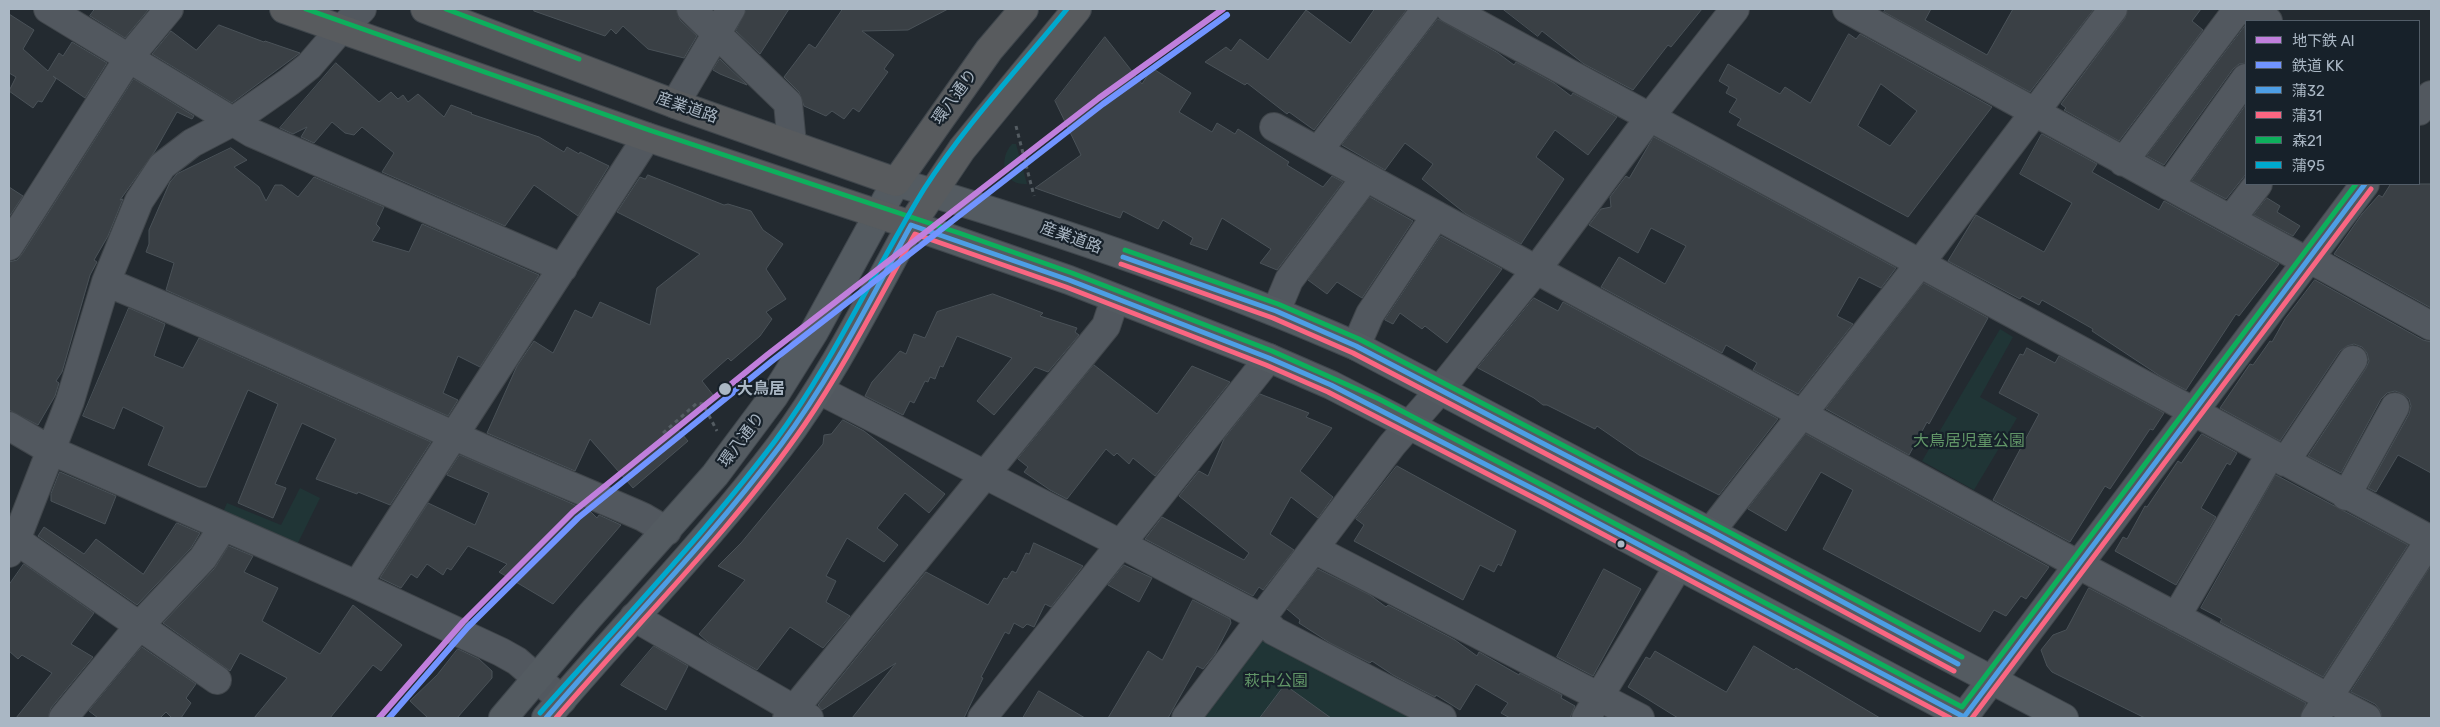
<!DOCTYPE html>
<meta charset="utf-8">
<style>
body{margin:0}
#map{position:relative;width:2440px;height:727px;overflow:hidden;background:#232a30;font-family:Rubik,"Noto Sans JP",sans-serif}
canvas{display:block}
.frame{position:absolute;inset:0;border:10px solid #aab7c4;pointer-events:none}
.legend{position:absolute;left:2245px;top:20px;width:175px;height:165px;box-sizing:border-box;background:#17212a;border:1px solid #525d68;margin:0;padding:6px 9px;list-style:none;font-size:15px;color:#aab7c4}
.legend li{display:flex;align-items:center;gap:10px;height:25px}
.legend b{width:25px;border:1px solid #525d68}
</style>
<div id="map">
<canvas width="2440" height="727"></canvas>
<div class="frame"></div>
<ul class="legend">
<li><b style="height:6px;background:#c07fdc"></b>地下鉄 Al</li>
<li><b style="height:6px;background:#7194ff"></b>鉄道 KK</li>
<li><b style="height:6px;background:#4d9ee5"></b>蒲32</li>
<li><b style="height:6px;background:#fa6682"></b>蒲31</li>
<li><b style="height:6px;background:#0daf5c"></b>森21</li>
<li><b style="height:6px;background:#00a9ce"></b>蒲95</li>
</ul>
</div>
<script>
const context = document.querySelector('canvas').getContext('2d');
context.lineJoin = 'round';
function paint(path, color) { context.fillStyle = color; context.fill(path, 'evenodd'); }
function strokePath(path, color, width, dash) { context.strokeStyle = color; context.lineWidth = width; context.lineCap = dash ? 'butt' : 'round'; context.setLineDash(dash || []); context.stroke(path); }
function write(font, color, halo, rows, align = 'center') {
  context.font = font + ' Rubik,"Noto Sans JP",sans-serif'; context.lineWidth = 4.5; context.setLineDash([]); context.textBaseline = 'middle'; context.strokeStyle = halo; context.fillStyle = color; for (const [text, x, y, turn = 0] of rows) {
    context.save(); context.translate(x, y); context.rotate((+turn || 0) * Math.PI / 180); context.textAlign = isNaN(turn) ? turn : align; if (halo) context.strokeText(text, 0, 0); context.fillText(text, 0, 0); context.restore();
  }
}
paint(new Path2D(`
 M1012 144H1016L1027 184C1003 186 998 159 1012 144Z
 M2000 329 2013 337 1980 397 2017 418 1974 490 1922 461Z
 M300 488 320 498 296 547 221 517 227 503 281 525Z
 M1270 635 1425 718H1201L1261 639Z`), '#203536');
const building = new Path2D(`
 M95 9H149L125 38 90 16Z
 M535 9H676L680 20 697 36 684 58 648 49 623 26 616 34 611 29 605 36 534 11Z
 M747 9H789L760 54 736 31Z
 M843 9H948L908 30 862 31 894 55 884 69 888 72 859 112 853 108 844 119 832 111 826 116 804 106 799 92 784 77 809 44 815 48Z
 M1375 9H1407L1314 130 1289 112 1287 114 1247 83 1245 85 1205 62 1226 47 1231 51 1240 39 1268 60 1306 10 1350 43Z
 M1503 9H1702L1671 47 1668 45 1633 90 1584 64 1542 31 1538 36Z
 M1886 9H1931L1925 20 1987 55 2013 9H2094L2030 92 1884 12Z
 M2128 9H2201L2192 21 2203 30 2119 141 2064 110 2066 108 2061 104 2125 18Z
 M9 14 34 30 23 49 48 71 59 53 63 56 72 42 107 63 85 98 53 76 56 79 42 102 38 101 33 108 9 91 16 77 9 73Z
 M1438 19 1498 53 1514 65 1516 62 1554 83 1571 96 1573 93 1617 117 1588 155 1555 130 1536 157 1564 179 1521 244 1466 214 1422 179 1433 164 1405 143 1385 170 1342 145Z
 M219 25 264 42 265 41 300 53 232 103 152 54 171 31 196 50Z
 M2245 26 2246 63 2239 64 2233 69 2164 165 2147 156Z
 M1849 34 1856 39 1860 34 1992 107 1908 217 1737 125 1741 119 1729 112 1737 99 1726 93 1729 87 1719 81 1728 64 1780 94 1785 87 1810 103ZM1881 84 1917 111 1890 146 1858 126Z
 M1105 37 1142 84 1152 68 1191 93 1179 112 1212 132 1217 123 1235 134 1238 129 1289 162 1287 165 1323 187 1332 176 1343 182 1277 270 1260 263 1271 249 1222 218 1207 250 1190 244 1193 238 1163 220 1158 229 1123 211 1120 218 1035 188 1081 155 1055 101Z
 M720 59 747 85 720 74 713 70Z
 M336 63 379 102 391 92 398 99 403 95 408 102 418 94 444 117 451 105 472 113 471 114 539 137 564 152 567 147 579 154 580 152 609 166 578 216 534 185 505 226 382 172 394 153 362 127 354 135 345 133 332 122 314 143 301 137 307 127 293 134 280 128Z
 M134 79 194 116 192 119 177 112 155 151 120 200 123 199 108 236 94 260 97 262 90 275 62 372 56 381 59 383 55 396 38 425 9 410V262L17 260 22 254Z
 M2246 105V174L2226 199 2192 181Z
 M2042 134 2097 164 2092 172 2159 210 2164 201 2279 264 2239 316 2236 314 2186 390 2160 376 2092 331 2093 329 2042 300 2039 305 2022 296 2020 299 1948 261 1976 215 2044 252 2072 203 2020 174Z
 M1654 137 1896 268 1881 288 1859 277 1837 316 1853 324 1798 394 1753 370 1757 363 1726 345 1722 353 1601 287 1619 257 1665 284 1686 246 1651 228 1638 253 1589 225 1601 209 1611 207 1610 197 1626 176 1629 178Z
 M231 148 247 160 234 167 259 187 266 201 275 185H282L298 197 314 177 384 207 376 224 380 228 372 241 409 252 422 224 539 275 480 367 458 356 443 393 458 400 448 416 166 290 174 263 146 252 149 244V230L170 182 177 174Z
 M648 175 724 205 728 204 751 211 763 230 783 244 766 269 786 299 766 312 772 319 760 336 731 361 728 358 702 381 713 395 676 427 688 441 633 488 590 439 575 471 487 433 517 366 534 341 553 353 575 310 592 318 600 302 650 325 657 288 700 254 617 212 640 177 645 179Z
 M2391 184H2431V308L2334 254 2362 214 2379 195 2382 197Z
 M9 187 23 196 9 217Z
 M1370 197 1413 221 1362 298 1337 282 1327 294 1308 280Z
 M2267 198 2280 206 2277 212 2300 226 2293 236 2254 215Z
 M1441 236 1502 269 1447 343 1425 326 1422 329 1400 313 1393 324 1385 320Z
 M2315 280 2423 340 2431 342V473L2398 455 2376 492 2368 488 2409 414 2411 406 2409 399 2403 394 2395 391 2387 393 2381 399 2341 473 2308 456 2366 368 2369 361 2367 353 2362 347 2354 344 2347 346 2340 351 2280 441 2220 408 2250 364 2253 365 2270 341 2272 342 2285 319Z
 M1924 283 1988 318 1929 424 1927 422 1909 455 1826 409Z
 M993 294 1043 313 1040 316 1077 328 1075 332 1079 335 1048 372 1035 367 994 415 977 401 1012 358 957 336 943 367 940 366 935 379 930 377 928 382 925 381 914 403 910 401 903 415 865 396 872 382 900 351 906 354 914 334 925 338 937 312Z
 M1534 298 1558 311 1563 302 1778 419 1719 495 1639 455 1597 426 1595 429 1547 405H1543L1534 398 1478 368Z
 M129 308 165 324 154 356 183 368 199 338 431 442 390 505 358 492 357 494 316 479 336 439 302 423 275 484 286 488 273 518 238 503 278 404 248 390 206 487H199L148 465 164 427 123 407 114 429 83 416Z
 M2027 348 2055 363 2059 356 2164 413 2153 430 2150 429 2110 489 2105 486 2070 542 1993 500 2039 414 1999 393 2020 354 2023 355Z
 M1094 365 1157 414 1192 366 1230 382 1155 476 1133 458 1129 464 1117 453 1114 456 1106 449 1067 499 1050 490 1024 472 1028 467 1018 459Z
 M1260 394 1309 413 1306 417 1332 428 1300 471 1333 497 1318 518 1291 497 1270 534 1294 550 1263 590 1259 587 1253 596 1145 539 1162 517 1244 560 1249 553 1179 496 1199 471 1208 476 1224 439Z
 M843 420 864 431 945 494 929 513 905 493 877 528 898 545 884 562 847 538 826 576 836 581 826 602 850 616 823 648 790 627 757 670 708 642 699 634 745 580 718 566 741 543 823 444 824 435 831 434Z
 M1806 434 2049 567 2026 599 2021 596 2006 616 1994 610 1980 632 1823 549 1853 490 1821 472 1786 531 1748 509Z
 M2202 434 2237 453 2230 465 2227 463 2201 508 2216 517 2176 585 2115 551 2123 537 2127 539 2145 506 2147 507 2178 461 2181 463Z
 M460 455 591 512 597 518 599 515 621 525 553 604 499 572 507 564 468 546 451 570 447 568 443 575 427 564 417 578 411 574 401 588 380 578 428 503 475 525 489 493 447 475Z
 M1397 466 1516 531 1501 566 1498 564 1494 572 1480 565 1463 600 1354 541 1364 525 1356 519Z
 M60 472 116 496 105 524 51 501V494Z
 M2276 475 2408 545 2323 677 2220 622 2222 619 2201 608Z
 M177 523 200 533 191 548 137 605 38 536 44 527 84 554 96 539 143 574Z
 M1034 543 1083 566 1051 607 1045 604 1034 627 1027 624 1023 628 1014 623 1009 634 1005 632 981 677 983 678 964 718H852L896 663 822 710 818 705 926 572 988 605 1004 578 1007 579 1012 571 1016 573 1026 553 1029 554Z
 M229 546 253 556 244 572 278 588 262 621 320 654 353 605 402 645 381 671 373 665 330 718H254L287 678 240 653 230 671 163 623 214 569Z
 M24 564 94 613 71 644 93 657 51 708 48 718H16L52 673 22 655 18 659 9 651V585Z
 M1124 565 1152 578 1139 602 1108 585Z
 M2431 566V718H2382L2380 710 2375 704 2351 692Z
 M1318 569 1370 595 1386 607 1388 605 1455 640 1477 656 1479 652 1519 675 1520 673 1562 695 1561 698 1575 706 1570 718H1510L1501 713 1508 703 1476 684 1460 710 1436 695 1435 697 1393 675 1372 661 1370 663 1330 643 1299 623 1300 620 1287 609Z
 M1604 569 1641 589 1593 676 1557 657Z
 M2089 588 2306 703 2300 718H2145L2052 672 2047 666 2041 650 2053 635 2066 630Z
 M1193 600 1230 619 1231 623 1215 654 1203 669 1197 666 1168 718H1108L1148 651 1162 660Z
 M654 646 688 666 666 710 621 685Z
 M1754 646 1794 670 1796 668 1880 718H1678L1628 687 1646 657 1650 659 1655 651 1726 692Z
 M142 647 196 684 186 698 191 703 181 718H172L166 712 160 718H98L89 711Z
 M458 649 479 659 492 671V678L457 718H428L410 701 437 675Z
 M1285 685 1331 718H1260Z
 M1039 691 1085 718H1023Z`);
paint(building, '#3a4045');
strokePath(building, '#4a5258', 1);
const minor = new Path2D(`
 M48 9 252 133 563 268
 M691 9 788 103 792 144
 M1450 9 2431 540
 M1847 9 2308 262
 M2246 9 2268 21
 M675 104 731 9
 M2419 111 2431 95
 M1274 127 2079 565 2367 718
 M1318 151 1426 9
 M2123 162 2238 9
 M2169 186 2246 78
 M2231 219 2258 184
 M9 246 130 56 169 9
 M2310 259 2431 326
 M106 282C224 330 339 384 455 436 517 464 581 490 643 517L667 531
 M1276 311 1289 280 1366 177
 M1356 346 1370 314 1436 215
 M819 390 1121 544 1263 619 1274 631 1442 718
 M9 426 50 450 357 585 501 652 517 661 562 700
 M2285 462 2353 360
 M2346 496 2395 407
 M1711 531 1921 262 2113 9
 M16 540 217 680
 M1314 549 1640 718
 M9 553 16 540 70 401 106 282 139 201 162 166 192 143 232 122 289 82 309 66 340 30 362 9
 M357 585 647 137
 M634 617 809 718
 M2176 617 2270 455
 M63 718 140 625 203 558 223 527
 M787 718 1106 326 1115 299
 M982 718 1269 358
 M1186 718 1392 445 1440 390 1536 270 1650 117 1735 9
 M1586 718 1679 565
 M1963 718 2365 184
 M2315 718 2431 538`);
const major = new Path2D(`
 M503 718 588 618 715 475 774 396 814 332 896 182C1051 228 1208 281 1356 346L2064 718
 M546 718C623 627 708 541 780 446 832 377 870 299 911 225L1069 280 1269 358 1331 385 1547 496 1967 718`);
const highway = new Path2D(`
 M284 9 647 137 911 225 962 149 1077 9
 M425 9 675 104 896 182 989 50 1024 9`);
strokePath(minor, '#40464b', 30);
strokePath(major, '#40474d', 30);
strokePath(highway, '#3f464c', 30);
strokePath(new Path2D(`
 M1016 126 1034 196
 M663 433 697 403 703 404 717 431`), '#545c62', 3, [4, 4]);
strokePath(minor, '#52585f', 28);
strokePath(major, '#545b61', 28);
strokePath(highway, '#585b5e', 28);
strokePath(new Path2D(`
 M1123 257 1276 311 1356 346 1711 531 1958 664
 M546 718C624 627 708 542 780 446 832 377 870 300 911 225L1069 280 1269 358 1331 385 1547 496 1964 717 2365 184`), '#4d9ee5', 5);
strokePath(new Path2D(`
 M1121 264 1273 318 1353 353 1707 538 1954 671
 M556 718C639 621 732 530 805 424 846 364 879 298 915 234L1066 287 1266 365 1328 392 1544 503 1950 718
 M1972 718 2371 189`), '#fa6682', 5);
strokePath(new Path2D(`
 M306 9 649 130 962 234 1072 273 1272 351 1379 399 1962 707 2356 184
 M446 9 579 59
 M1125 250 1278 304 1359 339 1714 524 1962 657`), '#0daf5c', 5);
strokePath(new Path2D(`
 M540 713C619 624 703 536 775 441 833 363 873 272 924 189 965 125 1019 68 1067 9`), '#00a9ce', 5);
strokePath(new Path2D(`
 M389 718 468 627 578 518 772 361 1103 104 1227 15`), '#7194ff', 6);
strokePath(new Path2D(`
 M379 718 463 622 573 512 767 355 1099 98 1223 9`), '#c07fdc', 6);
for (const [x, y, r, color] of [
 [725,389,7,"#aab7c4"],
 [1621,544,4.5,"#aab7c4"]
]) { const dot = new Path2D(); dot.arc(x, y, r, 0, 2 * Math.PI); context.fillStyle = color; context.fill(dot); strokePath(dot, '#17212a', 2); }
write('16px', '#aab7c4', '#17212a', [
 ["環八通り",955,97,-54],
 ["産業道路",687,108,19],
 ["産業道路",1071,238,20],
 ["環八通り",742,440,-53]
]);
write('bold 16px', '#aab7c4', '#17212a', [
 ["大鳥居",737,389]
], 'left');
write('16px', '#619567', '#17212a', [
 ["大鳥居児童公園",1969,441],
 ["萩中公園",1276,681]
]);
</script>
